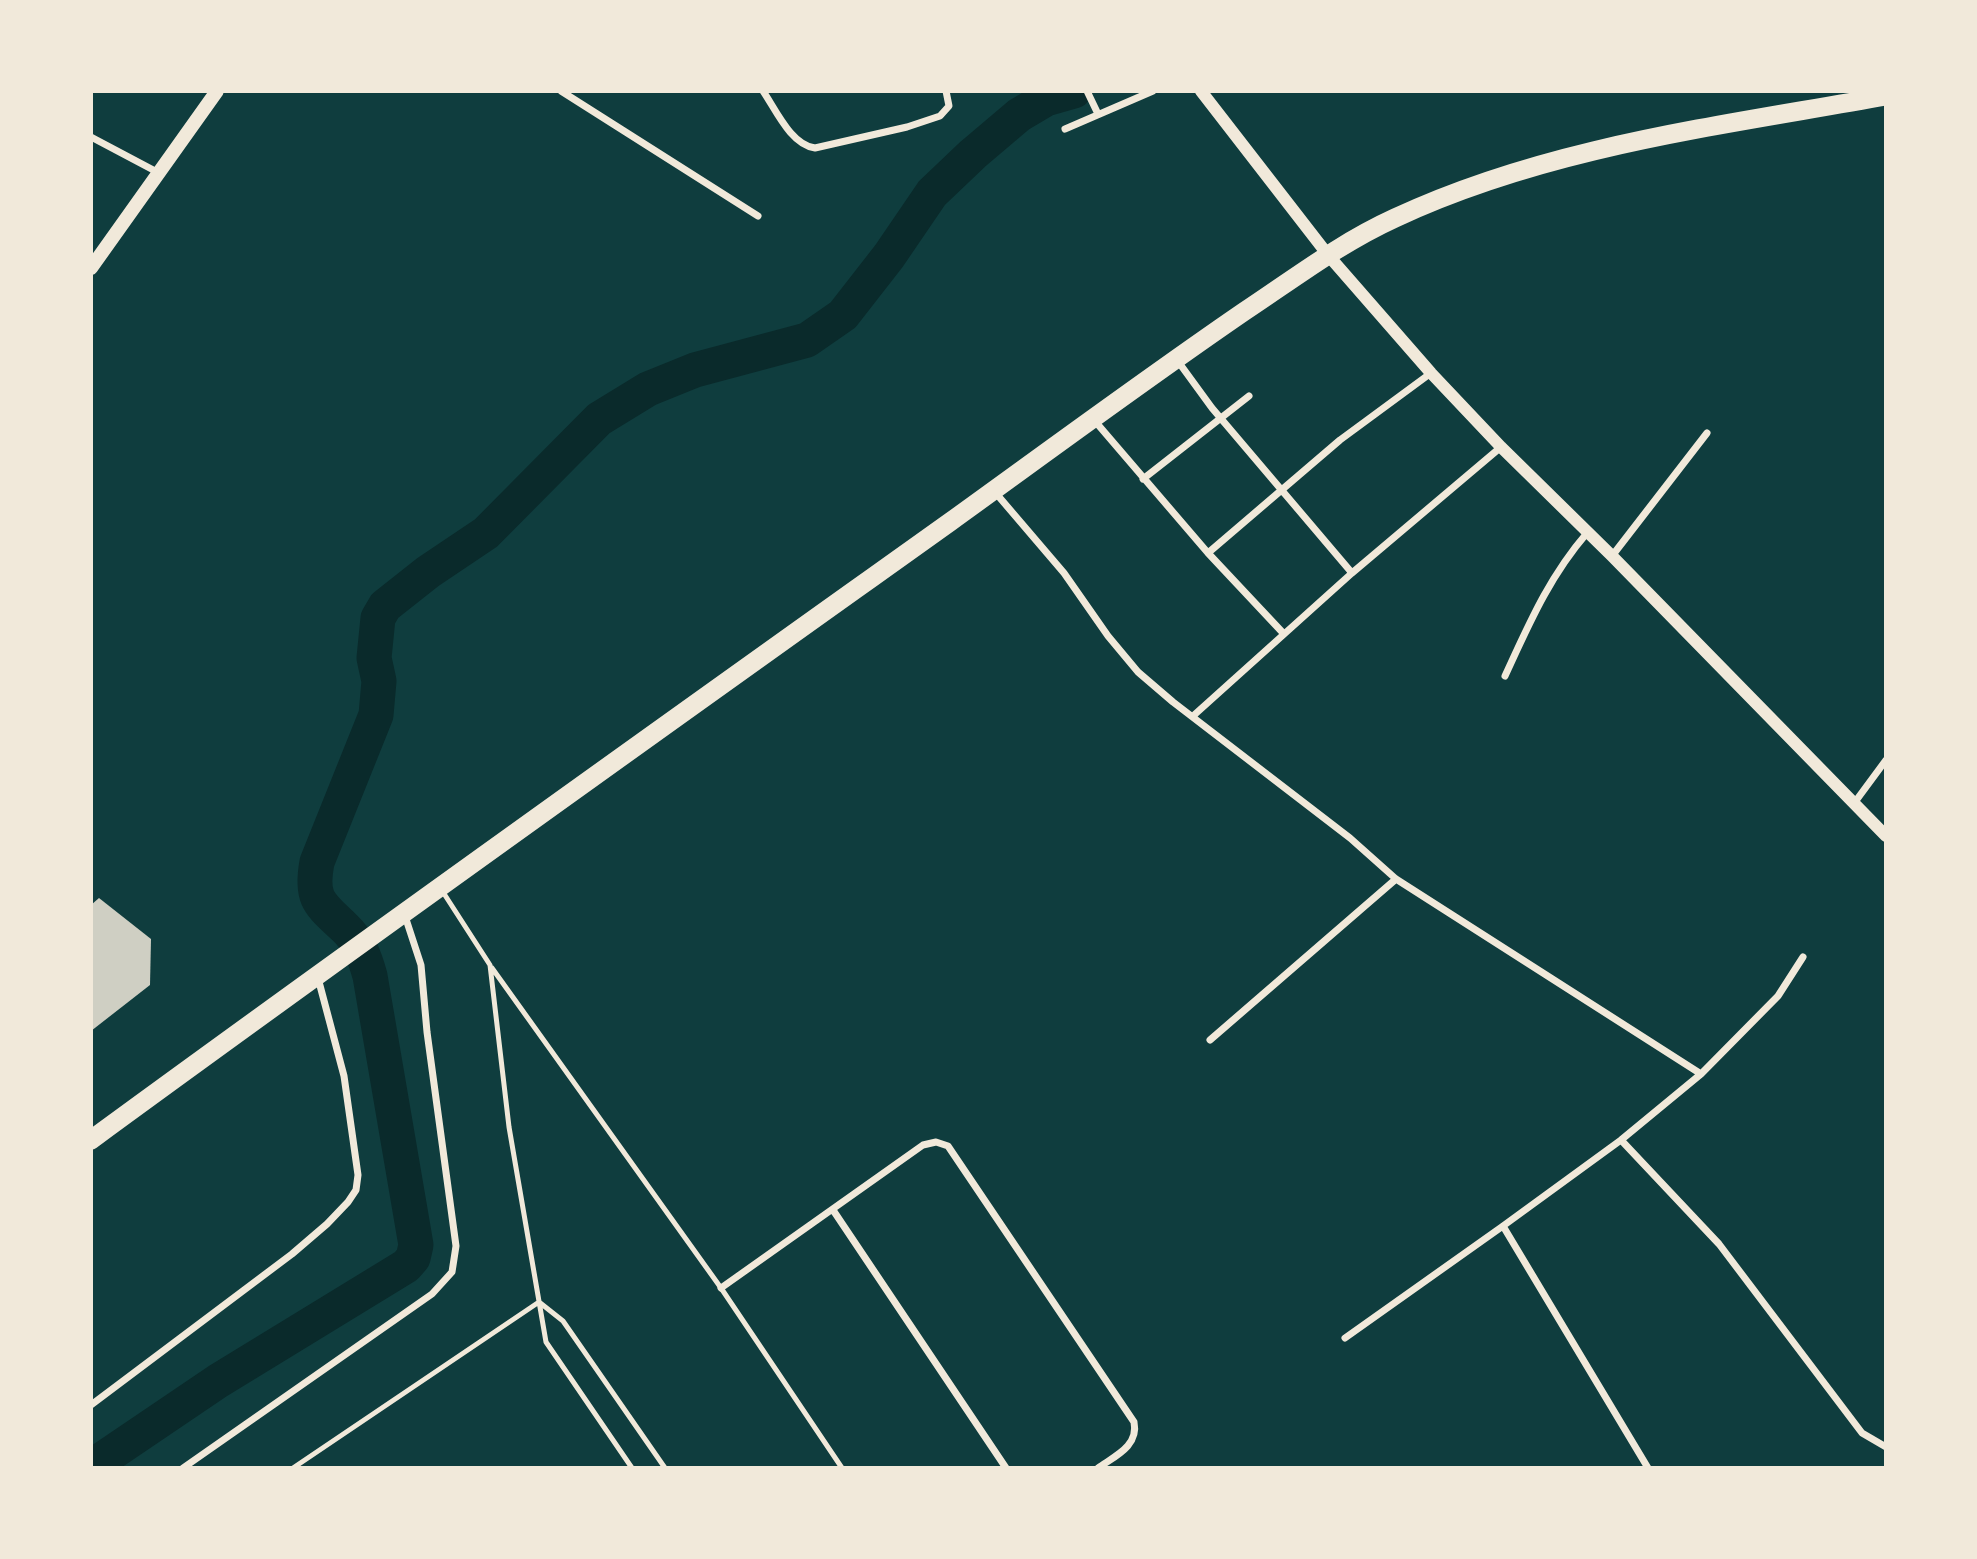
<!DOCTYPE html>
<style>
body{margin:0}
#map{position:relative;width:1977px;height:1559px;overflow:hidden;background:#0f3d3e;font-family:"DM Sans",sans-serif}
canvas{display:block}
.frame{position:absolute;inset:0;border:93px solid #f1e9da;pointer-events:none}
</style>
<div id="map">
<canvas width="1977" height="1559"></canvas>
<div class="frame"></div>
</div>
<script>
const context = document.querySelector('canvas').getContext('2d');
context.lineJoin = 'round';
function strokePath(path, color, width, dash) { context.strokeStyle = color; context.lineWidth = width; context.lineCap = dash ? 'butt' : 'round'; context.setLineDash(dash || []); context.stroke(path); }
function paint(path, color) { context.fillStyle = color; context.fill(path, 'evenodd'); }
strokePath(new Path2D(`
 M91 1467 218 1381 406 1266 413 1258 416 1245 370 976C365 958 359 941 345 928 320 904 310 900 317 862L376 715 379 681 374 658 378 618 385 606 428 572 486 533 599 419 648 389 695 370 807 340 843 315 889 256 932 193 973 154 1019 115 1046 99 1074 91`), '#0a2a2b', 35);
paint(new Path2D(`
 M99 898 151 939 150 985 91 1031V905Z`), '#cfcfc3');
strokePath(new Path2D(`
 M441 889 490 965 509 1127 546 1342 632 1468
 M492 968 721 1288 842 1468
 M293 1468 539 1302 563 1321 665 1468`), '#f1e9da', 5);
strokePath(new Path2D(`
 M561 91 758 216
 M763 91C776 110 791 145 815 148L907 127 940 116 949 106 946 91
 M1087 91 1098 114
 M1065 129 1153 91
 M91 137 159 173
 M1177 360 1212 408 1352 573
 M1094 420 1208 553 1340 440 1431 373
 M1143 479 1249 396
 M994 491 1064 573 1108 636 1138 672 1173 702 1350 838 1396 879 1701 1074
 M1208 553 1284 634
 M1612 556 1707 433
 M1505 676C1529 624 1549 577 1587 533
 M1193 716 1352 573 1501 447
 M1855 802 1886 760
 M1210 1040 1396 879
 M1621 1140 1719 1244 1862 1433 1886 1447
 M833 1210 1006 1468
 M1503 1226 1648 1468
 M721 1288 923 1145 936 1142 948 1146 1134 1422C1139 1446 1115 1456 1098 1468
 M1345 1338 1503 1226 1621 1140 1701 1074 1778 996 1803 957
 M91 1405 292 1254 327 1224 348 1202 356 1190 358 1175 344 1076 318 978
 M183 1468 432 1294 452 1272 456 1246 427 1032 421 965 405 916`), '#f1e9da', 7);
strokePath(new Path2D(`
 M1201 91 1328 255 1431 373 1501 447 1612 556 1886 836`), '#f1e9da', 12);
strokePath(new Path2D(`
 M91 268 217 91`), '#f1e9da', 14);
strokePath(new Path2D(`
 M91 1140C375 932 663 727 950 522 1047 452 1143 381 1242 313 1292 280 1340 243 1395 218 1549 146 1721 126 1886 96`), '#f1e9da', 19);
</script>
